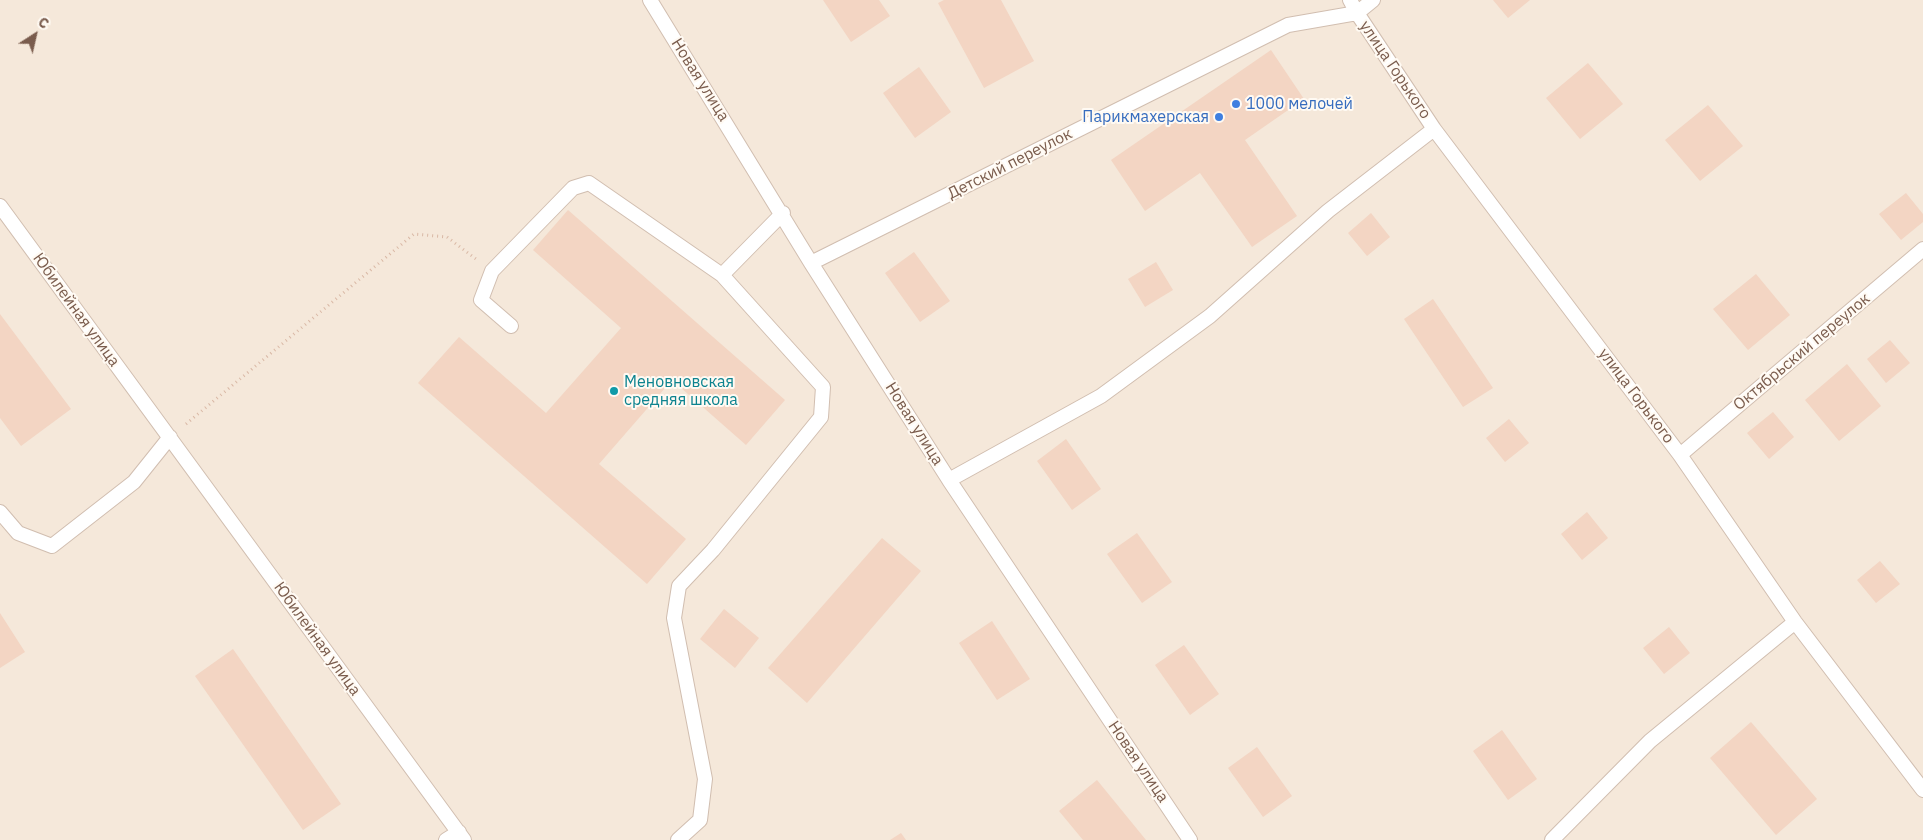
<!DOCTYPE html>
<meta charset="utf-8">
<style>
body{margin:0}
#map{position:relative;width:1923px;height:840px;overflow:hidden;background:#fdf6ec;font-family:"IBM Plex Sans",sans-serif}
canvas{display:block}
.north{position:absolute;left:10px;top:10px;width:50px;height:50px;-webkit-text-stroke:4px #fffaf3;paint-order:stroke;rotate:35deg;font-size:14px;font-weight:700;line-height:20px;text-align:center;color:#7a5c4d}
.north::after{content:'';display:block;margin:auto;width:18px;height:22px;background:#7a5c4d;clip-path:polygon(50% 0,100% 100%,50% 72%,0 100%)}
</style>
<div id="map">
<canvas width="1923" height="840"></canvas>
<div class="north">С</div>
</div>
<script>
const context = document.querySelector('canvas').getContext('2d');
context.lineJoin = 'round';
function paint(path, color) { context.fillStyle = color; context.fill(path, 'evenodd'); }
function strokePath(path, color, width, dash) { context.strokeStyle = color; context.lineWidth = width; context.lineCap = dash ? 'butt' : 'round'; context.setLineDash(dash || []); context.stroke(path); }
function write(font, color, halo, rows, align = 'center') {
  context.font = font + ' "IBM Plex Sans",sans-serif'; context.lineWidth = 4; context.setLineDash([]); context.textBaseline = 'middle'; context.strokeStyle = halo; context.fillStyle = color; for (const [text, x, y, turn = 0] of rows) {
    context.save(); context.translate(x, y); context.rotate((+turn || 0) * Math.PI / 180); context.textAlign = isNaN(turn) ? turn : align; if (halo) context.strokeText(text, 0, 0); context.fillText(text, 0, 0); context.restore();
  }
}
paint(new Path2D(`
 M0 0H1923V840H0Z`), '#f5e8da');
paint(new Path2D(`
 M823 0H879L890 16 851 42Z
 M944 0H1001L1034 61 984 88 938 3Z
 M1493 0H1530L1508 18Z
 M1271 50 1304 99 1245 140 1297 216 1252 247 1200 173 1145 211 1111 160Z
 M1588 63 1623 104 1580 139 1546 98Z
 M919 67 951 112 915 138 883 93Z
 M1708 105 1743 146 1700 181 1665 140Z
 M1906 193 1923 214V222L1901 240 1879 214Z
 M568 210 785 400 746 445 672 380 599 464 686 539 647 584 418 383 459 337 546 413 621 328 533 250Z
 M1371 213 1390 237 1367 256 1348 233Z
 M914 252 950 301 920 322 885 273Z
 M1156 262 1173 290 1145 307 1128 279Z
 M1756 274 1790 315 1748 350 1713 309Z
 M1433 299 1493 388 1463 407 1404 319Z
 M0 314 71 409 21 446 0 418Z
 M1890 340 1910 363 1886 383 1867 359Z
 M1847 364 1881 406 1839 441 1805 400Z
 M1773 412 1794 437 1769 459 1747 433Z
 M1509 419 1529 443 1505 462 1486 438Z
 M1066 439 1101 489 1072 510 1037 461Z
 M1587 512 1608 538 1582 560 1561 534Z
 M1137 533 1172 582 1142 603 1107 554Z
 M882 538 921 571 807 703 768 668Z
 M1880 561 1900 584 1876 603 1857 580Z
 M724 609 759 638 735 668 700 639Z
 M0 613 25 652 0 668Z
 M992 621 1030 679 997 700 959 643Z
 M1669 627 1690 653 1664 674 1643 648Z
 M1184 645 1219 694 1190 715 1155 665Z
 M233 649 341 804 303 830 195 676Z
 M1751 722 1817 799 1776 835 1710 758Z
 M1502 730 1537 779 1508 800 1473 751Z
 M1257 747 1292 796 1263 817 1228 768Z
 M1097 780 1146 840H1083L1059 811Z
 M901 833 906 840H890Z`), '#f3d5c3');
const lane = new Path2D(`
 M650 0 811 263 949 480 1190 840
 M1350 0 1357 13 1434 129 1680 455 1795 622 1923 790
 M0 206 464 840
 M811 263 1288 25 1357 13 1373 0
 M511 326 481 300 492 271 573 188 589 183 722 275
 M1680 455 1923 249
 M949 480 1101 396 1210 316 1328 211 1434 129
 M0 512 18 533 52 546 134 482 170 437
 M446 840 459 832
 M678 840 700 820 705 779 674 618 679 586 713 550 821 417 823 387 722 275 783 213
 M1552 840 1650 741 1795 622`);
strokePath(lane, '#d1beb0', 16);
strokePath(new Path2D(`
 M186 424 414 234 447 237 476 259`), '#d9b8a5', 3, [1, 4]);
strokePath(lane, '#fff', 14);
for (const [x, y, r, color] of [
 [1236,104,5,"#3f7fe0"],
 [1219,117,5,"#3f7fe0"],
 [614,391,5,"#0f9aa8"]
]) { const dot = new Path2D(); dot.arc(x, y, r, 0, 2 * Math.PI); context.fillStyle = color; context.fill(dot); strokePath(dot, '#fffaf3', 2); }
write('16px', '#7a5c4d', '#fffaf3', [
 ["улица Горького",1395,70,56],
 ["Новая улица",700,80,58],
 ["Детский переулок",1010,164,-27],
 ["Юбилейная улица",76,310,54],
 ["Октябрьский переулок",1802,352,-40],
 ["улица Горького",1636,396,53],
 ["Новая улица",914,424,58],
 ["Юбилейная улица",317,639,54],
 ["Новая улица",1138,762,56]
]);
write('16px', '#366cbe', '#fffaf3', [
 ["1000 мелочей",1246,104],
 ["Парикмахерская",1209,117,"right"]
], 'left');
write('16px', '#0d838f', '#fffaf3', [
 ["Меновновская",624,382],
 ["средняя школа",624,400]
], 'left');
</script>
